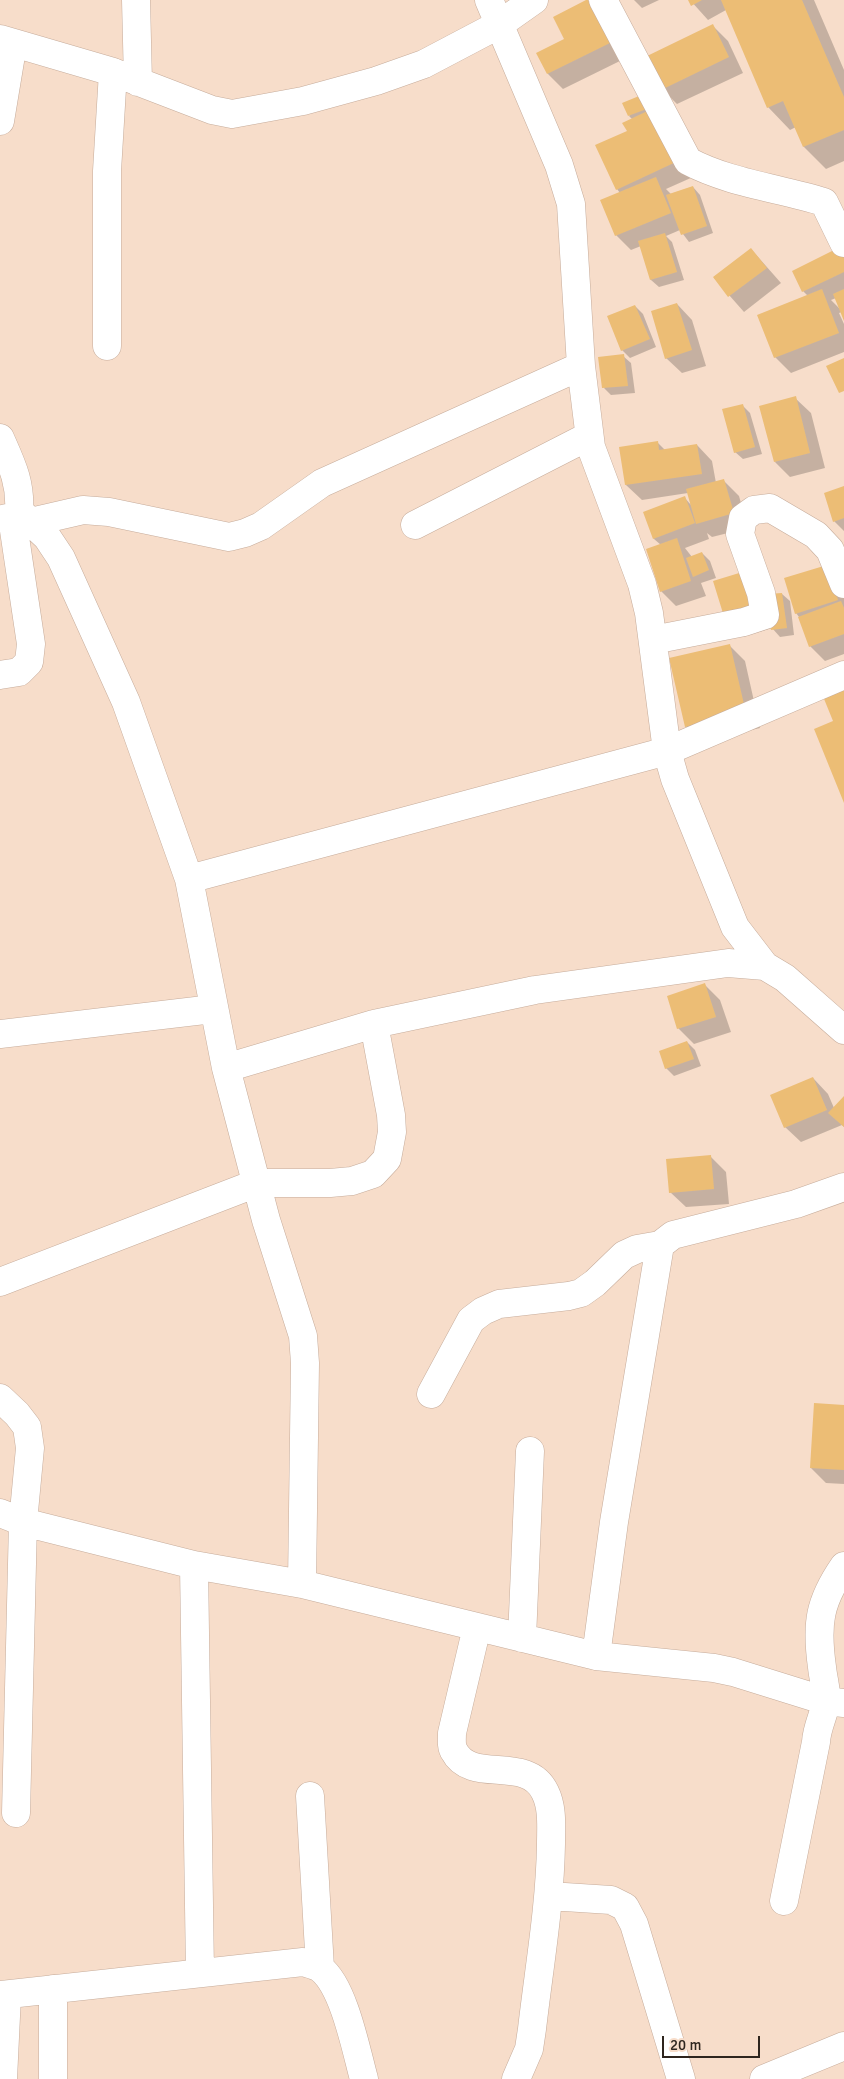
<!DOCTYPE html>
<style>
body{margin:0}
#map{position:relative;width:844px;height:2079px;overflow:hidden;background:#f7ddca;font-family:Signika,sans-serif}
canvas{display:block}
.scale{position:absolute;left:662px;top:2036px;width:98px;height:22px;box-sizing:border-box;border:2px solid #2e251e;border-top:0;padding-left:6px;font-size:15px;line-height:18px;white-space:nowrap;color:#2e251e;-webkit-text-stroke:4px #f7ddca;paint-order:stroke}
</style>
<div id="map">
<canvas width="844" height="2079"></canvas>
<div class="scale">20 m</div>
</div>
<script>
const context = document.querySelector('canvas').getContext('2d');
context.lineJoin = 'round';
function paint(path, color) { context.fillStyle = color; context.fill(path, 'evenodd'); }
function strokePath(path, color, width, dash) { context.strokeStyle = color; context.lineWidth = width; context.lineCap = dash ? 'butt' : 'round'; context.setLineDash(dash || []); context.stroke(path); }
paint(new Path2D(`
 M634 0H659L642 8Z
 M690 0H814L844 70V161L826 169 804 147 796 127 790 130 768 107 726 10 708 20Z
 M588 1 603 16 624 59 563 89 548 74 538 54 566 40Z
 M713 26 728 41 743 73 677 104 662 89Z
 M643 95 693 177 666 189 672 195 693 187 700 195 713 233 689 242 680 230 666 236 672 242 684 280 659 287 651 280 641 246 631 250 616 235 620 193 617 189 628 131 633 120 629 116Z
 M751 249 781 283 744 312 714 278Z
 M844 250V318L842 312 839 313 844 324V352L791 373 775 357 808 296 803 291ZM836 298 841 310 831 300Z
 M677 304 692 320 706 366 682 373 666 358Z
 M635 306 643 314 656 347 630 358 622 350Z
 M623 356 631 363 635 393 611 395 604 388Z
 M795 398 811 413 825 468 790 477 775 462Z
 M742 405 750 413 762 454 743 459 735 452Z
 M657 442 665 450 697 445 712 461 716 483 723 480 739 496 748 528 712 537 707 533 709 539 685 548 692 557 702 553 710 561 716 578 701 583 706 596 676 606 661 591V545L654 539 644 513 684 497 691 505 688 493 642 500 626 485 620 448Z
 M844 488V531L834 521Z
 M844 588V654L825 661 810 646 799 617 796 613Z
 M782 594 790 601 794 635 780 637 772 628 743 637 727 622 767 595Z
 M729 645 745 661 760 728 702 742 686 727Z
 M705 985 720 1000 731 1032 694 1044 678 1028Z
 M687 1042 695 1050 701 1066 674 1076 666 1068Z
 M813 1078 828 1094 834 1108 844 1097V1127L842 1125 801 1142 785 1127Z
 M711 1157 726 1172 729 1204 686 1207 670 1192Z
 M844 1406V1484L826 1483 811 1468Z`), '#0003');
paint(new Path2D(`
 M586 0H588L610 43 547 74 536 53 564 39 553 17Z
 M688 0H702L691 6Z
 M721 0H802L844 97V130L803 147 783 101 767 108Z
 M713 24 729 57 661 90 645 57Z
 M644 94 649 108 628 116 622 103Z
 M654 108 678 161 616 190 595 145 627 131 622 123Z
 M656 177 671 213 615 236 600 200Z
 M693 186 707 226 681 235 666 195Z
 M665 233 677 272 650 280 638 241Z
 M842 246 844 251V272L802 292 792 271Z
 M751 248 767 268 728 297 713 277Z
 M822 289 839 333 774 358 757 315Z
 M844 289V321L833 294Z
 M677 303 692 350 665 359 651 311Z
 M635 305 650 339 621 351 607 316Z
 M624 354 628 386 602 388 598 357Z
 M844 358V391L839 393 826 366Z
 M796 396 810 453 774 462 759 406Z
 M743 404 755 447 734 453 722 409Z
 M658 441 659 450 697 444 702 474 625 485 619 447Z
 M724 479 734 513 696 524 686 489Z
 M844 486V518L833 522 824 493Z
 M685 496 695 523 653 539 643 512Z
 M677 538 691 581 660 592 646 549Z
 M702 552 709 570 693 577 686 558Z
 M827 565 838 600 795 614 784 578Z
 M749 570 762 611 726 623 713 581Z
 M782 593 787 628 771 630 767 594Z
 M841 601 844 608V634L809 647 798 617Z
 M730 644 746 713 685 727 669 658Z
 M844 680V803L814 729 833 721 820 689Z
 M705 983 716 1017 677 1029 667 996Z
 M687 1041 694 1059 665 1069 659 1051Z
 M813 1077 827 1110 784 1128 770 1095Z
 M844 1096V1127L828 1113Z
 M711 1155 714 1189 669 1193 666 1159Z
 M814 1403 844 1405V1470L810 1468Z`), '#ecbd75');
const minor = new Path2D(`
 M136 0 138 82
 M489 0 559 165 571 204 581 366 591 447 642 584 649 613 667 751 675 779 735 927 765 966
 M603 0 688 161C729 183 779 188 824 202L844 243
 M0 39 113 72 212 110 232 114 303 101 376 81 424 64 500 24 534 0
 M0 121 13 43
 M107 346V171L113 72
 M0 438C11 463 21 482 19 511L12 517 3 519
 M19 511 47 537 61 558 126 702 189 879 226 1068 266 1220 303 1336 305 1363 302 1584
 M31 522 83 510 109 512 229 537 245 533 261 526 322 483 581 366
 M415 525 589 436
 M653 640 744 622 765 615 761 593 740 534 743 518 754 510 770 508 816 535 830 550 844 584
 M0 675 19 672 29 662 31 644 12 517
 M189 879 667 751 844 675
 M0 1034 213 1009
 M226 1068 374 1024 535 990 728 963 765 966 785 978 844 1030
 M0 1282 257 1183H330L352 1181 373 1174 387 1159 392 1132 391 1115 374 1024
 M431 1394 471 1320 483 1311 499 1304 569 1296 581 1293 595 1283 624 1255 637 1249 660 1245
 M0 1398 17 1414 27 1427 30 1448 23 1522 16 1813
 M0 1513 23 1522 194 1565 302 1584 596 1656 714 1668 733 1672 826 1701 844 1703
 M194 1565 200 1973
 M477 1627 452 1733C452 1738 451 1747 454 1751 471 1785 527 1754 545 1792 553 1808 551 1827 551 1844 550 1906 539 1968 532 2029L529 2049 516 2079
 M522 1638 530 1451
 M596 1656 614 1522 660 1245 673 1235 796 1204 844 1187
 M310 1796 320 1968
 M549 1896 611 1900 625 1907 634 1924 681 2079
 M784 1901 816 1742C817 1726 824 1716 826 1701 827 1691 823 1678 822 1667 816 1624 819 1602 844 1566
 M53 1989V2079
 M0 1995 303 1962C309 1964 316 1965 321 1969 344 1987 356 2050 364 2079
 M3 2079 7 1995
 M764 2079 844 2046`);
strokePath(minor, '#c6ac9b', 29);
strokePath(minor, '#fff', 28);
</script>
